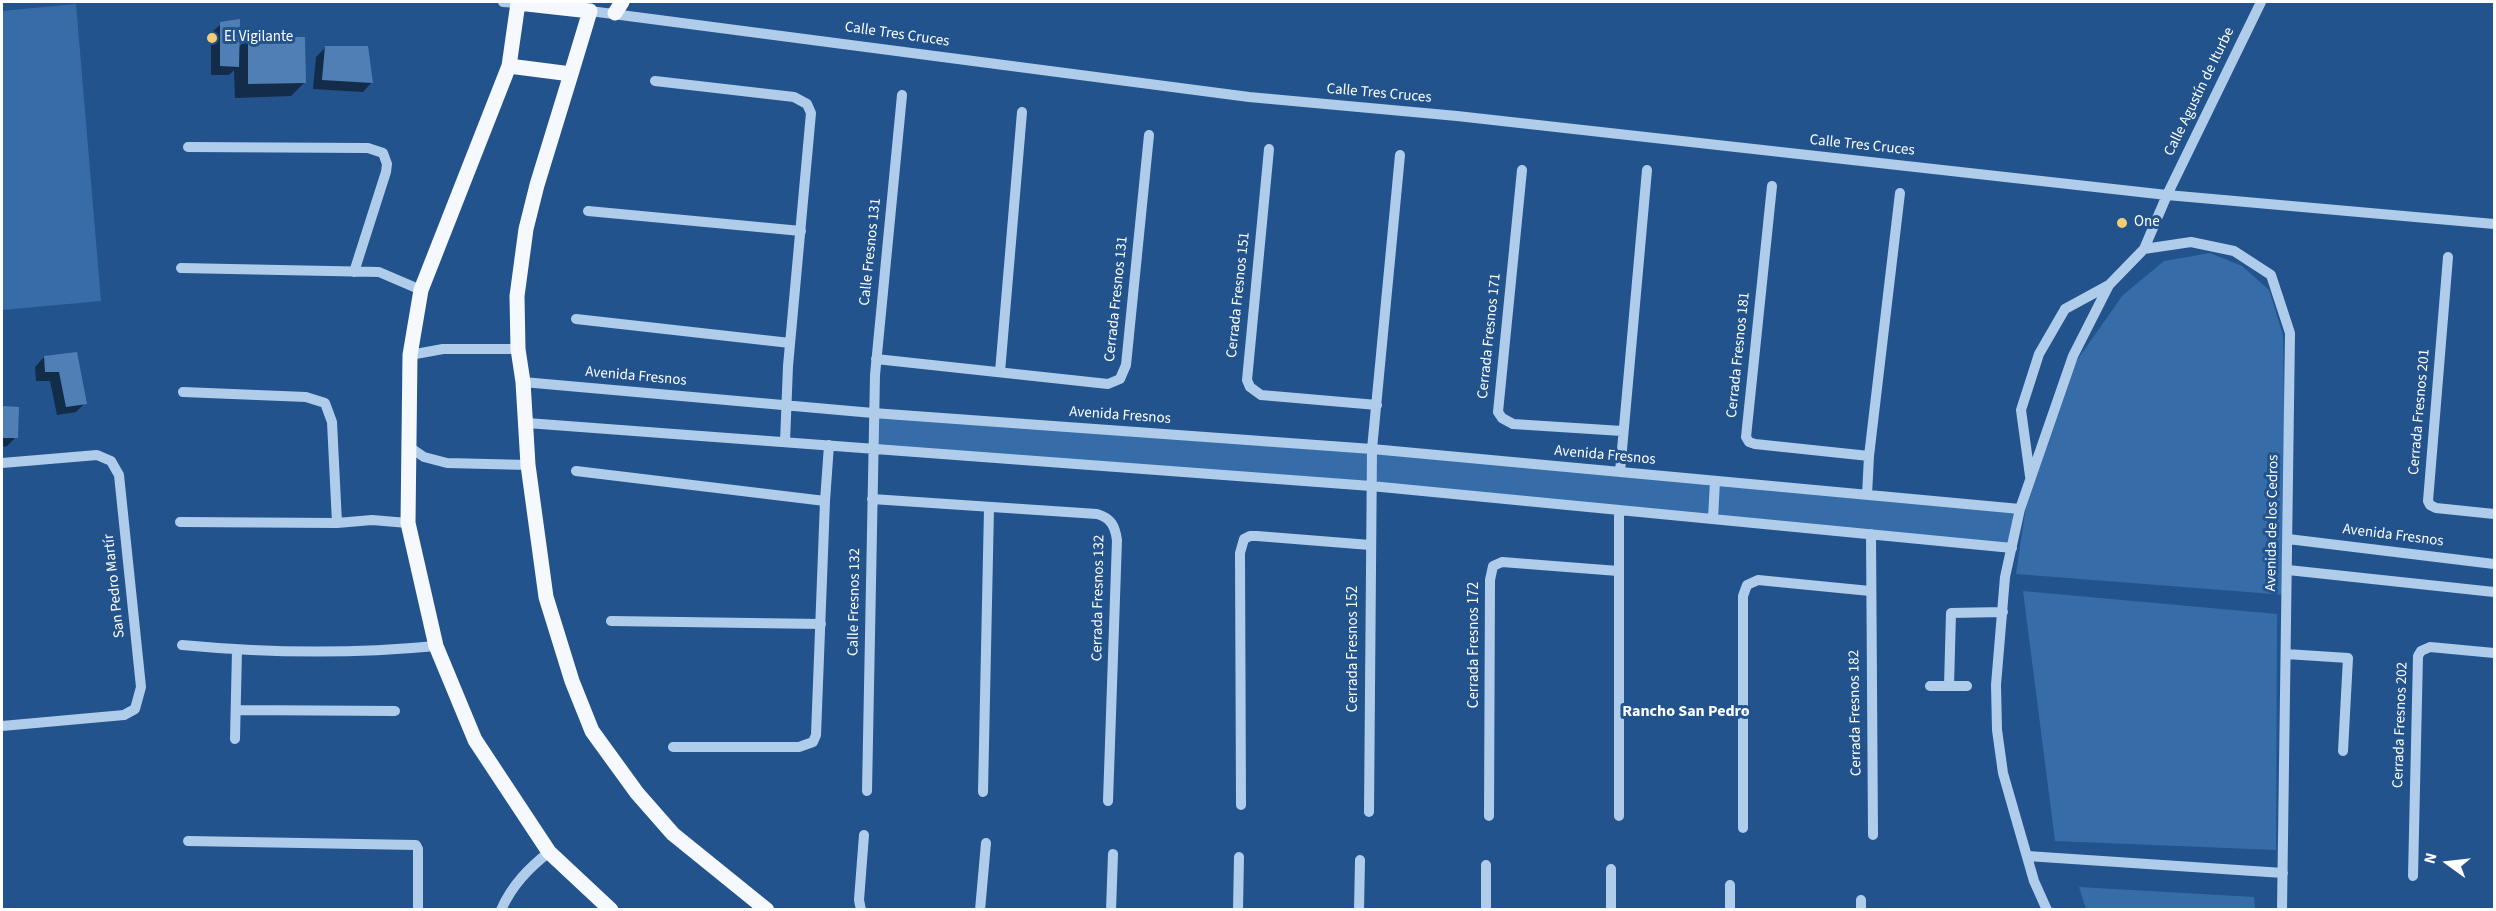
<!DOCTYPE html>
<meta charset="utf-8">
<style>
body{margin:0}
#map{position:relative;width:2496px;height:911px;overflow:hidden;background:#22538c;font-family:"Source Sans 3",sans-serif}
canvas{display:block}
.frame{position:absolute;inset:0;border:3px solid #fff;pointer-events:none}
.north{position:absolute;left:2418px;top:833px;width:60px;height:60px;-webkit-text-stroke:4px #22538c;paint-order:stroke;rotate:285deg;font-size:16px;font-weight:700;line-height:24px;text-align:center;color:#fff}
.north::after{content:'';display:block;margin:auto;width:21px;height:27px;background:#fff;clip-path:polygon(50% 0,100% 100%,50% 72%,0 100%)}
</style>
<div id="map">
<canvas width="2496" height="911"></canvas>
<div class="frame"></div>
<div class="north">N</div>
</div>
<script>
const context = document.querySelector('canvas').getContext('2d');
context.lineJoin = 'round';
function paint(path, color) { context.fillStyle = color; context.fill(path, 'evenodd'); }
function strokePath(path, color, width, dash) { context.strokeStyle = color; context.lineWidth = width; context.lineCap = dash ? 'butt' : 'round'; context.setLineDash(dash || []); context.stroke(path); }
function write(font, color, halo, rows, align = 'center') {
  context.font = font + ' "Source Sans 3",sans-serif'; context.lineWidth = 6; context.setLineDash([]); context.textBaseline = 'middle'; context.strokeStyle = halo; context.fillStyle = color; for (const [text, x, y, turn = 0] of rows) {
    context.save(); context.translate(x, y); context.rotate((+turn || 0) * Math.PI / 180); context.textAlign = isNaN(turn) ? turn : align; if (halo) context.strokeText(text, 0, 0); context.fillText(text, 0, 0); context.restore();
  }
}
paint(new Path2D(`
 M76 4 101 301 2 310V11Z
 M2210 253 2242 266 2269 290 2283 335 2286 595 2016 574 2026 506 2077 360 2123 295 2164 261Z
 M873 413 1372 449 2020 509 2012 548 1371 486 872 449Z
 M2023 591 2277 614 2276 850 2055 841Z
 M2079 887 2254 897 2255 909H2086Z`), '#366da9');
paint(new Path2D(`
 M221 24 238 48 248 38 305 82 291 96 235 98 234 70 229 75H211V33Z
 M325 48 372 82 363 92 313 89 316 57Z
 M76 354 85 403 76 412 57 415 50 381H36L35 367 44 357Z
 M2 408 17 409 16 437 7 446 2 447Z`), '#0007');
paint(new Path2D(`
 M240 19 239 67 220 66V22Z
 M248 36 305 37 306 83 248 84Z
 M325 46H368L373 83 322 80Z
 M77 352 87 404 66 407 59 372H45L44 356Z
 M2 406 19 407 18 438H2Z`), '#4f7fb5');
strokePath(new Path2D(`
 M503 2 518 3
 M590 11 1249 97 1457 116 2167 195 2494 224
 M655 81 794 97 807 104 811 113 788 366 785 442
 M188 147 368 148 383 153 387 164 386 172 354 272
 M1269 149 1247 380 1250 387 1261 395 1377 405
 M1522 170 1498 412 1502 418 1513 424 1622 431
 M1772 186 1746 437 1749 442 1755 444 1869 456
 M588 211 801 231
 M2144 249 2191 242 2234 251 2271 275 2290 333 2282 910
 M2448 257 2428 501 2430 505 2436 508 2494 514
 M181 268 379 272 421 290
 M576 319 790 343
 M410 355 443 349H518
 M876 359 1108 384 1120 379 1126 365 1149 135
 M1000 372 1022 112
 M523 382 873 413 1372 449 2020 509
 M183 392 306 397 325 403 332 422 337 523
 M527 423 1371 486 2012 548
 M408 446 424 457 447 463 528 465
 M2 463 97 455 111 461 119 475 141 687 135 709 124 715 2 726
 M576 471 825 501
 M1620 472 1647 170
 M2030 476 2021 410 2039 354 2065 309 2109 285
 M1867 495 1869 456 1900 193
 M872 499 1097 514C1111 518 1115 526 1117 540L1108 801
 M1713 519 1715 481
 M180 522 337 523 372 520 408 523
 M1871 534 1873 835
 M2288 539 2494 564
 M2288 570 2494 592
 M611 621 821 624
 M182 645C266 653 352 654 436 646
 M2286 654 2348 658 2343 751
 M1930 686H1949L1951 613 2003 612
 M1949 686H1967
 M237 710 395 711
 M235 739 237 650
 M673 747H799L813 742 816 735 825 501 829 445
 M867 791 875 375 902 95
 M983 792 989 508
 M1241 805 1240 553 1244 539 1250 536H1257L1370 545
 M1369 812 1372 449 1400 155
 M1489 816 1490 580 1493 566 1502 562 1618 571
 M1619 816V510
 M1743 828V596L1747 585 1758 580 1870 591
 M188 841 416 845 418 849V910
 M2027 856 2283 873
 M1611 869V910
 M2413 876 2418 656 2421 651 2430 647 2494 653
 M1730 885V910
 M1861 900V910
 M501 910C512 885 529 868 549 852
 M861 910 859 900 864 835
 M980 910 986 843
 M1111 910 1113 854
 M1238 910 1239 857
 M1359 910 1360 860
 M1486 910V865
 M2047 910 2034 881 2015 815 2003 773 1997 730 1996 685 2005 577 2020 509 2073 356 2109 285 2144 249 2167 195 2261 2`), '#b0cceb', 10);
strokePath(new Path2D(`
 M615 13 622 2
 M509 66 571 74 590 11 518 3 509 66 421 290 410 355 408 523 436 646 475 740 549 852 611 910
 M571 74 537 185 526 229 517 296 518 349 523 382 528 465 546 597 572 681 592 731 637 793 673 834 767 910`), '#f5f9fe', 15);
for (const [x, y, r, color] of [
 [212,38,6,"#f7cd72"],
 [2122,223,6,"#f7cd72"]
]) { const dot = new Path2D(); dot.arc(x, y, r, 0, 2 * Math.PI); context.fillStyle = color; context.fill(dot); strokePath(dot, '#22538c', 2); }
write('15px', '#fff', '#22538c', [
 ["Calle Tres Cruces",897,35,8],
 ["Calle Agustín de Iturbe",2200,92,-64],
 ["Calle Tres Cruces",1379,94,5],
 ["Calle Tres Cruces",1862,146,6],
 ["Calle Fresnos 131",871,252,-84],
 ["Cerrada Fresnos 151",1239,295,-84],
 ["Cerrada Fresnos 131",1117,299,-84],
 ["Cerrada Fresnos 171",1490,336,-84],
 ["Cerrada Fresnos 181",1739,355,-84],
 ["Avenida Fresnos",636,377,5],
 ["Cerrada Fresnos 201",2420,412,-85],
 ["Avenida Fresnos",1120,416,4],
 ["Avenida Fresnos",1605,456,5],
 ["Avenida de los Cedros",2273,523,-89],
 ["Avenida Fresnos",2393,536,7],
 ["San Pedro Martír",115,586,-96],
 ["Cerrada Fresnos 132",1099,598,-89],
 ["Calle Fresnos 132",855,602,-89],
 ["Cerrada Fresnos 172",1475,645,-90],
 ["Cerrada Fresnos 152",1354,649,-90],
 ["Cerrada Fresnos 182",1856,713,-91],
 ["Cerrada Fresnos 202",2401,725,-88]
]);
write('15px', '#fff', '#22538c', [
 ["El Vigilante",224,38],
 ["One",2134,223]
], 'left');
write('bold 16px', '#fff', '#22538c', [
 ["Rancho San Pedro",1686,712]
]);
</script>
